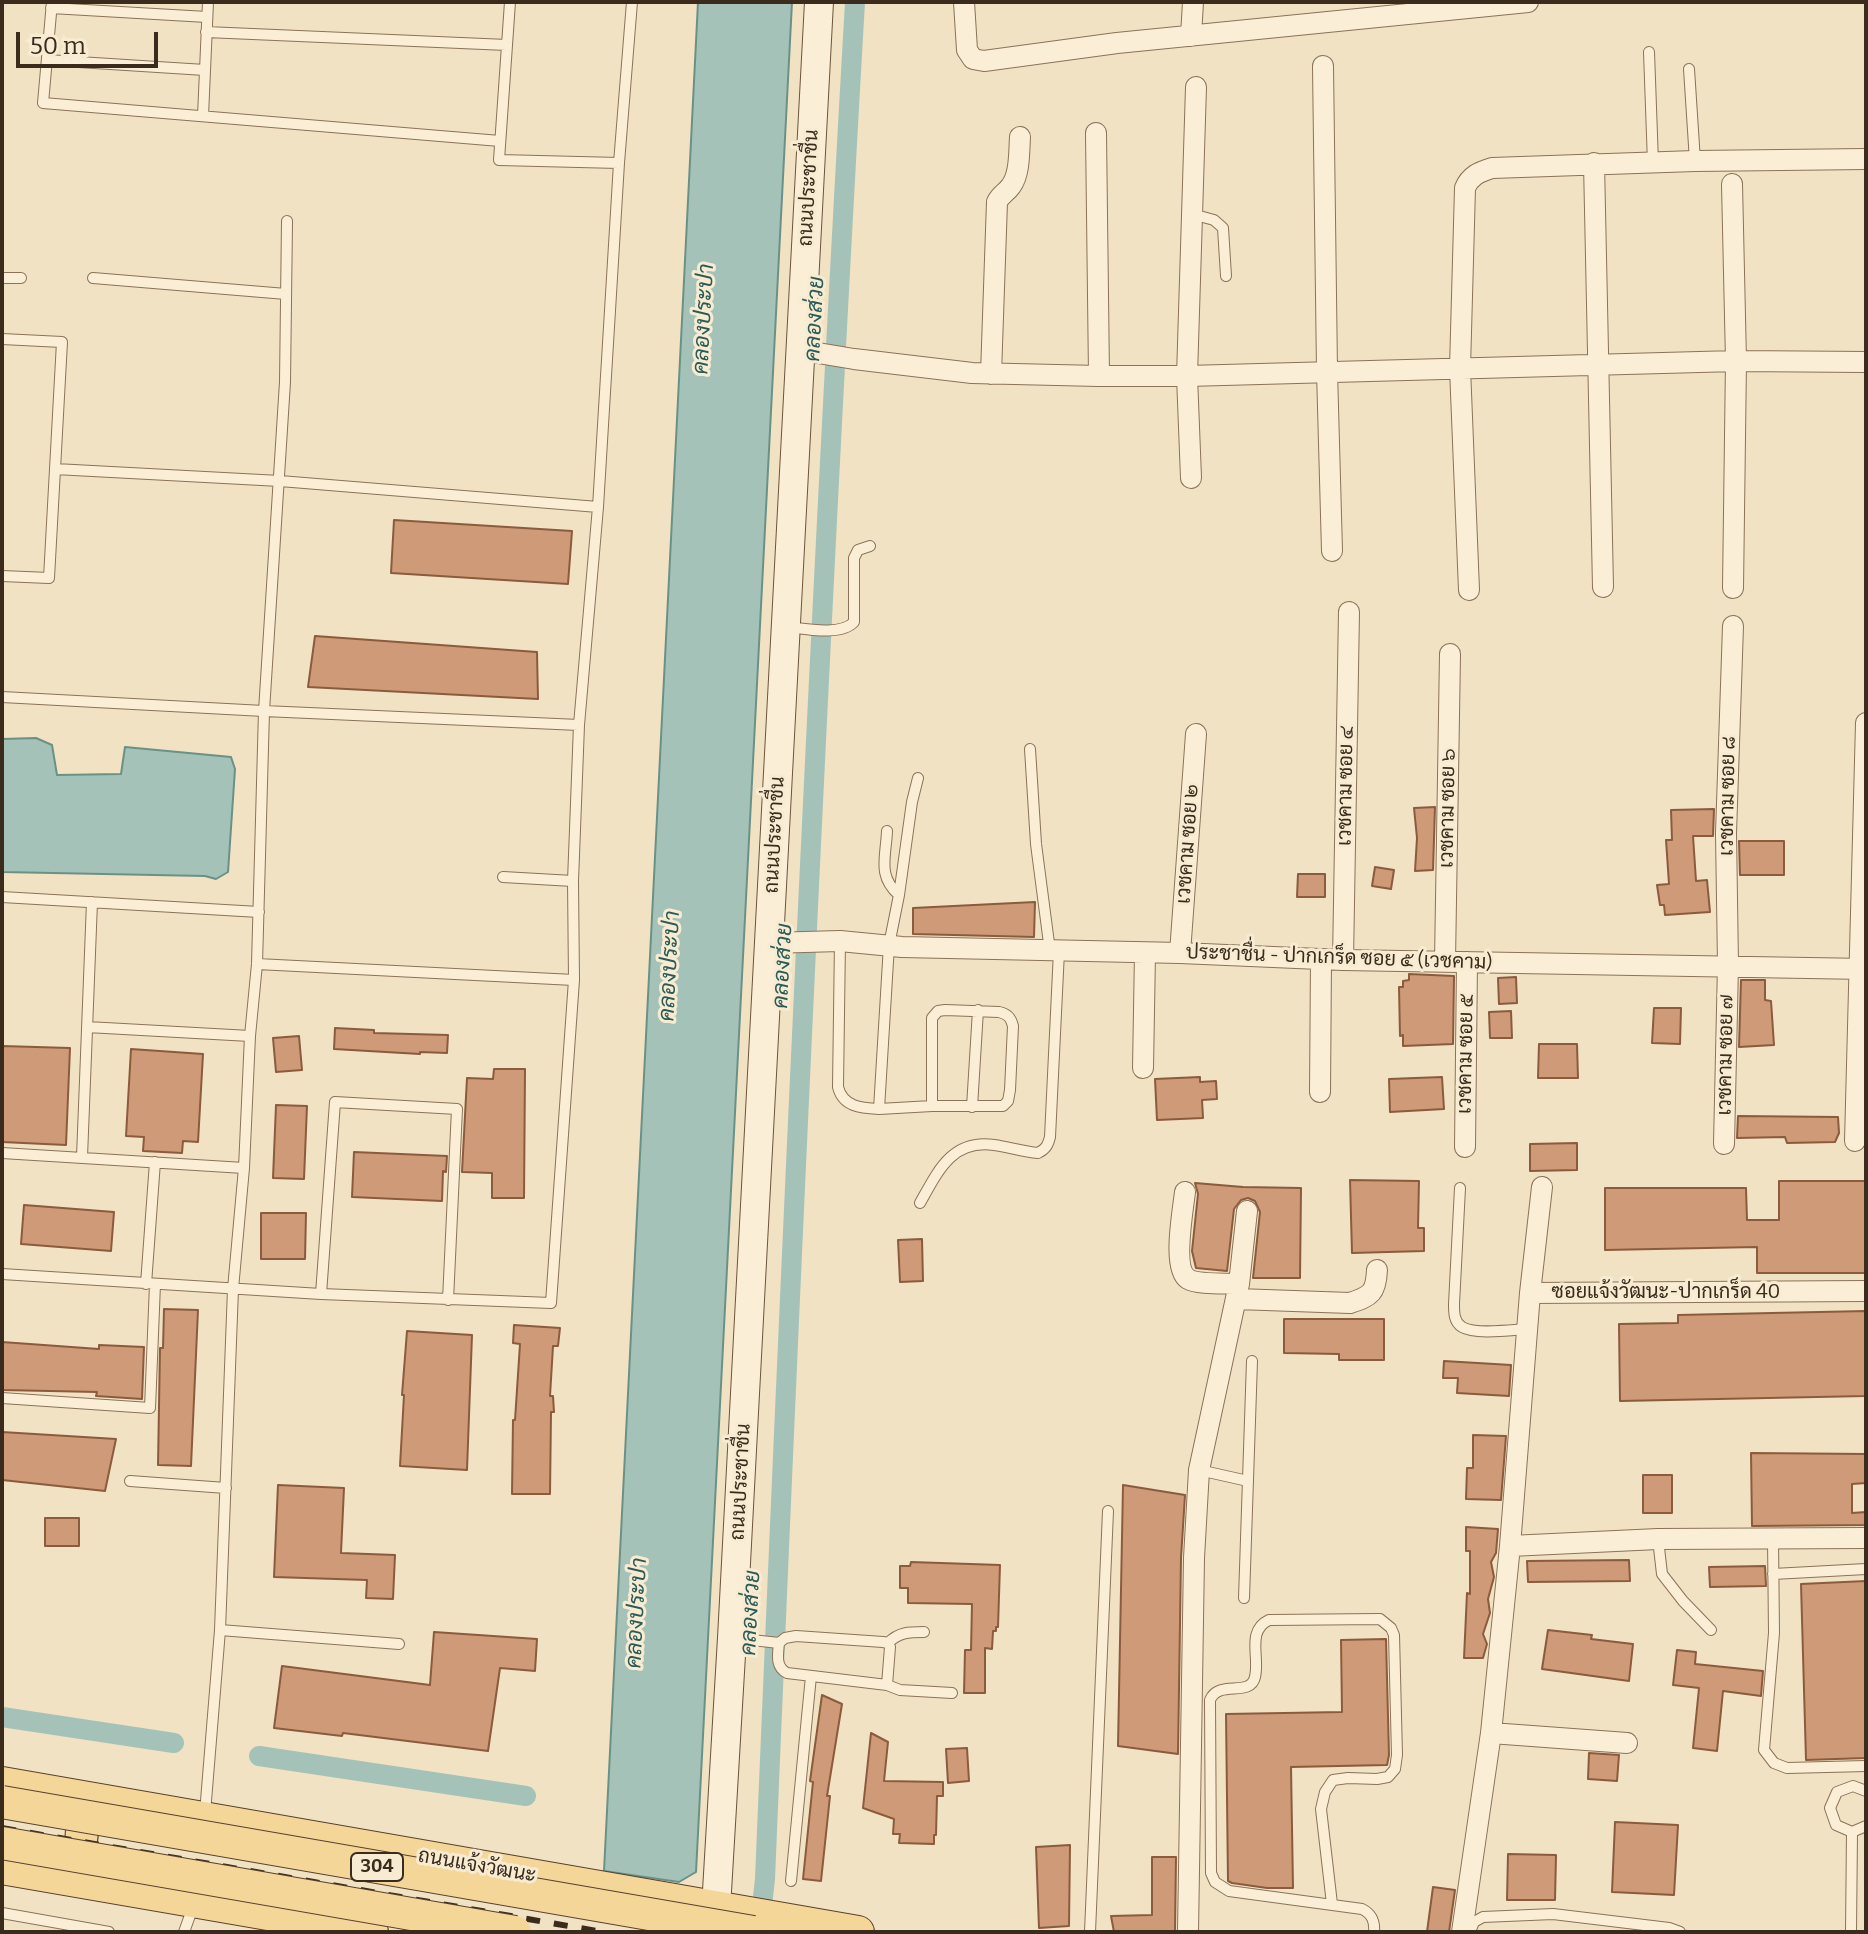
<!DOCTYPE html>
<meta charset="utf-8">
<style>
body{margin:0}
#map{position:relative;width:1868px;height:1934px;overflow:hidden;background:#f0e2c3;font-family:Bitter,serif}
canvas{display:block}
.frame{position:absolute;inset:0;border:4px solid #3a2b1d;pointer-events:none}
.scale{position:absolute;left:16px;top:32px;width:142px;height:36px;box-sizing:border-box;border:4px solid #3a2b1d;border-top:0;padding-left:10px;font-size:24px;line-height:28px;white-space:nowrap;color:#3a2b1d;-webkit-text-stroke:6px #f7ecd2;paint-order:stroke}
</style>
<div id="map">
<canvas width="1868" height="1934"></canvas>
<div class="frame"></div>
<div class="scale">50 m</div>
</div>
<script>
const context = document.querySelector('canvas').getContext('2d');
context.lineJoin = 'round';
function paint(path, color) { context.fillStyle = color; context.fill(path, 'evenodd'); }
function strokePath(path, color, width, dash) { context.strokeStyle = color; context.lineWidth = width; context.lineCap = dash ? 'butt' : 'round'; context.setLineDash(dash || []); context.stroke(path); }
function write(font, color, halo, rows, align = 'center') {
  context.font = font + ' Bitter,Sarabun,serif'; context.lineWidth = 6; context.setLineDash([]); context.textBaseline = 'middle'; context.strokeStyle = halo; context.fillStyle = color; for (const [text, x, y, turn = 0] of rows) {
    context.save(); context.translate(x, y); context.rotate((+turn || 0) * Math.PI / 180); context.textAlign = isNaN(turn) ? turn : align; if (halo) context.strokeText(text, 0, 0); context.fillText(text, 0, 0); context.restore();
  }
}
const water = new Path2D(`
 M698 2H792L696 1872 679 1882 604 1871Z
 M36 738 52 745 57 775 121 774 125 747 231 757 235 769 228 872 216 879 205 876 2 872V739Z`);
paint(water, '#a5c2b9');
strokePath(water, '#6b9187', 2);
strokePath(new Path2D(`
 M2 1717 174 1743
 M259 1756 526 1796
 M760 1924 765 1879C791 1253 819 627 855 2`), '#a5c2b9', 20);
const building = new Path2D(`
 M394 520 572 531 568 584 391 573Z
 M315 636 537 652 538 699 308 687Z
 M1435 807 1433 870 1415 871 1417 838 1414 808Z
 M1714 809 1713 836H1693L1696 881 1707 880 1710 912 1665 915 1664 905H1660L1657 885 1669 884 1666 840H1672L1671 810Z
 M1739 841H1784V875H1740Z
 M1375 867 1394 870 1391 889 1372 886Z
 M1298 874H1325V897H1297Z
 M1035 902 1034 937 913 934V908Z
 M1409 974 1454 976 1453 1044 1403 1046V1035L1400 1036 1399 987H1403V981L1409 980Z
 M1516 977 1517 1003 1499 1004 1498 978Z
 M1741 980H1765V1000L1771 1001 1774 1045 1739 1047Z
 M1654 1008H1681L1680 1044 1652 1043Z
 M1511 1011 1512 1038H1490L1489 1012Z
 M335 1028 374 1030V1033L448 1035 447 1053 420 1052V1054L334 1049Z
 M299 1036 302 1070 276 1072 273 1038Z
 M1539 1044H1577L1578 1078H1538Z
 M2 1046 70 1048 66 1145 2 1142Z
 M131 1049 203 1054 198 1142 183 1141 182 1153 143 1151 144 1137 126 1136Z
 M494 1069H525L524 1198H492V1173L462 1172 467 1078 493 1079Z
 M1200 1077V1082L1216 1081 1217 1099 1202 1100 1203 1118 1157 1120 1155 1079Z
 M1442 1077 1444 1109 1390 1112 1389 1079Z
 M276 1105 307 1106 304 1179 273 1178Z
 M1738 1116 1838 1117 1839 1133 1835 1142 1787 1143 1785 1137 1737 1138Z
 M1577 1143V1170L1530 1171V1144Z
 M354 1152 447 1156 446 1172 443 1171 442 1201 352 1197Z
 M1350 1180 1419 1181 1418 1228H1424V1251L1352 1253Z
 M1779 1181H1866V1273H1757V1247L1605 1250V1188H1746L1747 1220H1779Z
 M1195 1183 1243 1187 1301 1188 1300 1278H1253L1260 1212 1255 1201 1248 1198 1241 1200 1234 1209 1227 1271 1196 1268 1192 1251 1198 1194Z
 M24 1205 114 1212 111 1251 21 1244Z
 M261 1213H306L305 1259H261Z
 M922 1239 923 1281 900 1282 898 1240Z
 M164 1309 198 1310 191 1466 158 1465 160 1348H163Z
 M1866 1311V1396L1620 1401 1619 1324 1678 1323V1315Z
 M1284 1319H1384V1360H1339V1354L1284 1353Z
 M514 1325 560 1328 558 1346H553L550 1396H553L554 1412H551L550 1494H512L513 1420H515L520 1344 513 1343Z
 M407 1331 472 1335 467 1470 400 1466 404 1395H402Z
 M2 1342 99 1349V1345L144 1347 142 1399 96 1396 97 1392 2 1390Z
 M1444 1361 1511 1365 1509 1396 1457 1393 1458 1378H1443Z
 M2 1432 116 1439 105 1491 2 1480Z
 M1473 1435 1506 1436 1501 1500 1466 1499 1467 1468H1473Z
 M1751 1453 1866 1454V1483L1852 1484V1513L1866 1512V1525L1752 1526Z
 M1643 1475H1672V1513H1643Z
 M278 1485 344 1488 341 1553 395 1555 393 1599 366 1598 367 1580 274 1577Z
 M1123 1485 1185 1495 1181 1558 1178 1754 1118 1746Z
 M45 1518H79V1546H45Z
 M1466 1527 1498 1529 1496 1553 1491 1562 1494 1577 1488 1599 1490 1613 1483 1634 1487 1644 1483 1658H1464L1467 1593 1470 1594V1551H1466Z
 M1629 1560 1630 1581 1528 1582 1527 1561Z
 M911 1562 1000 1565 998 1627H996V1631H993L992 1649 985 1648V1693H964L965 1650H971L972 1604 908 1603V1588H900V1566H910Z
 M1765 1566 1766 1586 1710 1587 1709 1567Z
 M1866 1581V1758L1806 1760 1801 1584Z
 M1548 1630 1592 1635 1591 1639 1633 1644 1629 1681 1542 1669Z
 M434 1632 537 1639 535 1671 500 1668 488 1751 343 1733 342 1736 274 1728 282 1666 430 1685Z
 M1386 1639 1389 1755 1387 1765 1291 1767 1293 1888H1267L1232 1883 1228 1881 1226 1714 1342 1712 1341 1640Z
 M1677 1650 1696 1652 1695 1664 1763 1671 1761 1696 1723 1691 1717 1751 1693 1748 1699 1688 1673 1685Z
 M822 1695 842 1704 827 1796H830L821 1881 803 1879 813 1782 810 1781Z
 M871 1733 888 1742 884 1781 943 1782V1796H937L936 1835H934V1844L899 1843 900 1834H893L894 1819 863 1808Z
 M967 1748 969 1781 948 1783 946 1749Z
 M1589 1753 1619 1755 1617 1781 1588 1779Z
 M1615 1822 1678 1825 1674 1895 1612 1892Z
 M1070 1845 1069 1926 1039 1928 1036 1847Z
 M1508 1854 1556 1855 1555 1900H1507Z
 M1152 1857H1176L1175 1932H1114L1111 1916 1152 1915Z
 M1433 1887 1455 1890 1449 1932H1427Z`);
paint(building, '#cf9a77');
strokePath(building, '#8b5b3e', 2);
const service = new Path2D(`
 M52 2 43 103 500 141
 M510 2 499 160 619 163
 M51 8 207 17
 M206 32 507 45
 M1649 52 1653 163
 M47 60 205 70
 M1689 69 1695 161
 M203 116 208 2
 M1192 214 1214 220 1223 228 1226 276
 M2 278H21
 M93 278 286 294
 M2 339 62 342 49 578 2 576
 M55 469 280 481 598 507
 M788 627C806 629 841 636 854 622V558L858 550 870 546
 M2 697 264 711 579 725
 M1030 749 1036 844 1050 951
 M887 831C886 857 877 876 899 895
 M503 877 573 881
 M2 897 259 912
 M840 941 838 1087C843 1107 861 1108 879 1109L889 945 899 895 912 802 918 778
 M257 964 574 980
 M945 1010 999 1012C1008 1014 1011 1018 1013 1026L1010 1090 1008 1101 1003 1106H932V1018L938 1011Z
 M87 1027 250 1036
 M972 1107 978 1010
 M879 1109 932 1106
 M2 1153 244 1168
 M82 1157 92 902
 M1460 1188 1454 1304C1454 1313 1454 1322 1462 1327 1475 1335 1511 1330 1527 1329
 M920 1203C938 1171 952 1139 994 1145 1009 1147 1023 1152 1038 1153 1046 1149 1048 1145 1050 1137L1059 951
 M2 1274 321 1294 551 1303 574 980 573 881 579 725 598 507 619 163 632 2
 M146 1284 155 1162
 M321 1294 335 1102 457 1109 448 1300
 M2 1398 150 1408 155 1284
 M1199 1470 1248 1481
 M130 1481 226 1488
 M1658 1539 1662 1574 1683 1601 1711 1630
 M1773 1539 1774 1633 1764 1750 1774 1763 1787 1768 1866 1766
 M1773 1574 1866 1569
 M1244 1598 1252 1361
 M220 1630 399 1644
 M734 1638 779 1643 785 1638 796 1636 883 1642 888 1643 890 1647 887 1685 787 1673C775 1667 778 1654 779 1643
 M888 1643C899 1632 909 1632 924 1632
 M887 1685 900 1690 952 1693
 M1866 1791 1853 1786 1837 1792 1830 1808 1836 1825 1852 1832 1866 1826
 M205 1813 220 1630 233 1289 244 1168 250 1036 257 964 264 711 285 382 287 221
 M791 1881 811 1676
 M1332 1904 1321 1809 1325 1792 1333 1780 1348 1778 1377 1779 1388 1777 1395 1769 1397 1755 1394 1635 1391 1628 1380 1619 1269 1620C1246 1631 1260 1657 1255 1677 1250 1698 1219 1679 1210 1700L1211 1873 1215 1882 1229 1891 1362 1909C1372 1914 1375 1921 1374 1932
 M2 1913 109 1932
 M184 1932 193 1907
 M1090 1932 1108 1511
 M1470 1932 1474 1922 1483 1917 1553 1914 1669 1928 1680 1932
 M1851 1932 1852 1832`);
const minor = new Path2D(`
 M964 2 967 50 973 59 984 61 1117 43 1528 2
 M1191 36 1193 2
 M1323 66 1327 371 1332 551
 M1096 133 1099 376
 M1594 163 1603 587
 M1732 184 1736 361 1733 588
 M800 350 854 359 972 373 1099 376H1187L1736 361 1866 362
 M991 374 997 202C1001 194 1006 193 1011 186 1020 174 1019 152 1020 137
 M1191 478 1187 376 1196 87
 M1469 590 1460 368 1465 188C1470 176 1479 172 1492 168L1695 161 1866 159
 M769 943 840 941 902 947 1180 953 1343 960 1866 969
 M1180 953 1196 734
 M1343 960 1349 612
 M1445 961 1450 654
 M1143 1068 1145 953
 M1320 1092 1321 959
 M1855 1141 1866 723
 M1724 1144 1728 965 1726 833 1733 626
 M1465 1147 1467 962
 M1185 1192C1183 1210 1172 1269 1188 1279 1198 1285 1227 1283 1239 1284L1199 1470 1194 1558 1188 1932
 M1239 1284 1247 1211
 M1530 1293 1542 1187
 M1237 1299 1350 1303C1371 1296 1376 1293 1377 1270
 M1510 1546 1658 1539 1866 1538
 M1491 1733 1627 1743
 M1462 1932 1491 1733 1510 1546 1530 1293 1866 1291`);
const secondary = new Path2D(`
 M716 1908 732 1638 819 2`);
const primary = new Path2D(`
 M2 1783 858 1932
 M2 1868 372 1932
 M51 1870C82 1857 85 1842 80 1811L61 1799`);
strokePath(service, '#8b7259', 12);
strokePath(minor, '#8b7259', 22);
strokePath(secondary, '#6c533c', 30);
strokePath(primary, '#58412d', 34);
strokePath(service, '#faefd6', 10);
strokePath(minor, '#faefd6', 20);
strokePath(secondary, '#faefd6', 28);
strokePath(primary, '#f4d699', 32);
strokePath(new Path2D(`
 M2 1828 603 1932`), '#3a2b1d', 6, [14, 14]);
const primaryBridge = new Path2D(`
 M2 1802 753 1932
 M2 1843 515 1932`);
strokePath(primaryBridge, '#58412d', 34, []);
strokePath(primaryBridge, '#f4d699', 32);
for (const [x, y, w] of [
 [377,1867,52]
]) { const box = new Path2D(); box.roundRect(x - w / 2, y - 14, w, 28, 6); context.fillStyle = '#f7ecd2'; context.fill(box); strokePath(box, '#3a2b1d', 2); }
write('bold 18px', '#3a2b1d', null, [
 ["304",377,1867]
]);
write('20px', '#3a2b1d', '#f7ecd2', [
 ["ถนนประชาชื่น",809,188,-87],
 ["เวชคาม ซอย ๔",1346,786,-89],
 ["เวชคาม ซอย ๘",1728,796,-89],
 ["เวชคาม ซอย ๖",1448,808,-89],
 ["ถนนประชาชื่น",775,835,-87],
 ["เวชคาม ซอย ๒",1188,844,-86],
 ["ประชาชื่น - ปากเกร็ด ซอย ๕ (เวชคาม)",1339,958,2],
 ["เวชคาม ซอย ๕",1466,1054,-89],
 ["เวชคาม ซอย ๗",1726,1055,-89],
 ["ซอยแจ้งวัฒนะ-ปากเกร็ด 40",1666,1292],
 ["ถนนประชาชื่น",741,1482,-87],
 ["ถนนแจ้งวัฒนะ",477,1866,10]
]);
write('italic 22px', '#2c5a57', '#f7ecd2', [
 ["คลองประปา",704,319,-87],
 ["คลองส่วย",815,319,-87],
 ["คลองประปา",670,966,-87],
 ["คลองส่วย",783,966,-87],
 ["คลองประปา",637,1613,-87],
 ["คลองส่วย",751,1613,-87]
]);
</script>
